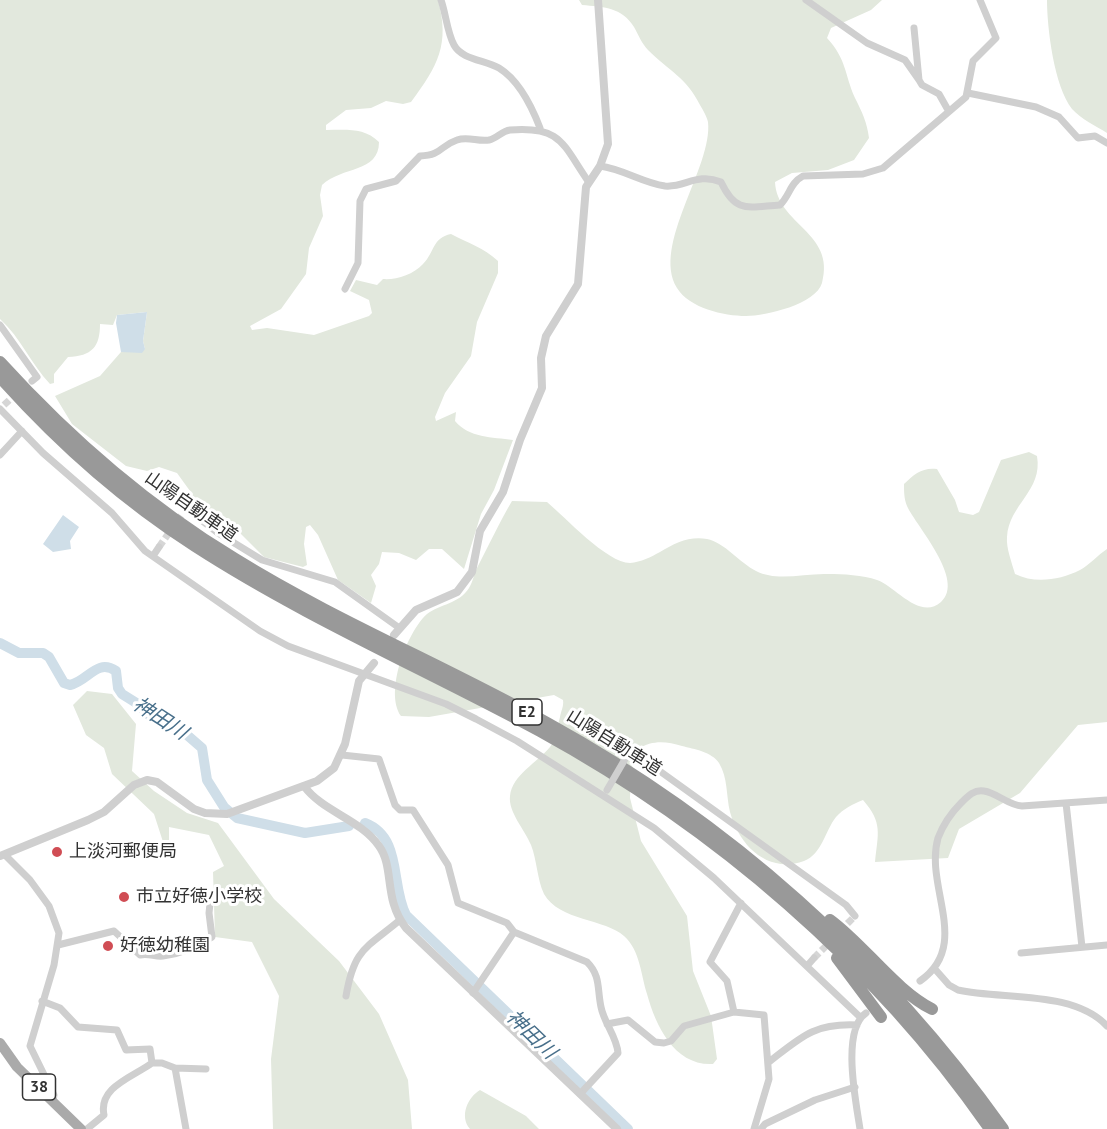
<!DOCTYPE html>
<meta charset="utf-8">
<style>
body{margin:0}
canvas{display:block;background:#fff}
</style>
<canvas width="1107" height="1129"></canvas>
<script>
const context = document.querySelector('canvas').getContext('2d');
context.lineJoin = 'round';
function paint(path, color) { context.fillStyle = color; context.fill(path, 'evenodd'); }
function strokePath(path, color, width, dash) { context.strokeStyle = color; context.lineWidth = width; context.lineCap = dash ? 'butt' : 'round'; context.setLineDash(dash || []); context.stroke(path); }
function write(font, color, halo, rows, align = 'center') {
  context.font = font + ' "PT Sans","Noto Sans JP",sans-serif'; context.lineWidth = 6; context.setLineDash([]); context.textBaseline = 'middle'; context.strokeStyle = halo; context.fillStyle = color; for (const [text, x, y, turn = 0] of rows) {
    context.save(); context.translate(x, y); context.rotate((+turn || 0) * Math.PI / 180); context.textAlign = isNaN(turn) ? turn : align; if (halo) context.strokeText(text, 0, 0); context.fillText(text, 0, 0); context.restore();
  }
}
paint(new Path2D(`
 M0 0H438C450 44 438 66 411 102L403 104 386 101 371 108 346 110 326 125V130C345 130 364 127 379 142 379 173 342 166 322 185L320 195 323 216 309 248 306 274 281 309 250 326 252 330 267 328 314 335 369 316 372 313 369 300 350 291 356 280 377 285 383 279C396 280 413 275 423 264 435 252 432 238 451 234 468 243 484 248 498 261V273L477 322 471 356 445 393 435 417 436 421 456 412 455 421C469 438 492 437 513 440L494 490 481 514 464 569 442 549H429L416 560 399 553 382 552 379 564 371 575 376 586 371 603 338 580 318 535 310 525 306 527 304 544 307 565 303 567 264 557 231 524 216 525 190 505V491L177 473 159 467 147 471 126 466 72 424 55 396 100 376 121 352 145 349 143 341 147 312 117 315 113 325 100 324C100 347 92 356 68 357L54 374V383L50 384C31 364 21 338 0 319Z
 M579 0H882L871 10 831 28 827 38C847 60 844 73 855 98 862 112 867 122 869 138L854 160 828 170 792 173 775 182C777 225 836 232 822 283 816 304 766 316 746 316 724 316 689 308 677 288 651 245 713 167 708 122 707 117 703 110 700 105 686 77 669 71 648 50 642 44 638 34 634 27 622 7 603 7 582 5Z
 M1047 0H1107V133C1096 126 1081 119 1072 109 1054 86 1047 28 1047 0Z
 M1029 452 1037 456C1043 491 1009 504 1007 537 1006 548 1012 563 1015 574 1035 584 1060 580 1080 570 1089 565 1098 555 1107 549V722L1078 725 1020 793 959 829 948 858 875 862C878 833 883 823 863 800 853 804 843 809 836 817 825 831 822 854 804 861 767 874 739 845 730 812 726 795 728 778 719 763 712 752 694 749 682 746 666 741 652 740 638 749L631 771 630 798 641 841 687 916 693 971 711 1016 717 1059 713 1064C675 1066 656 1027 647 994 641 975 640 950 624 936 606 919 559 921 544 894 537 879 537 860 531 845 525 830 508 812 510 796 512 775 538 762 550 747 557 739 557 728 560 717 561 711 564 706 563 700L554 695 429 717 401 716C384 692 407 632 427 614 440 604 459 604 469 588 473 582 474 573 478 566 489 545 499 523 512 501L547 502C565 517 607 563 630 563 641 562 651 557 660 552 675 543 689 536 707 539 724 542 740 563 756 571 777 582 805 573 828 574 843 574 863 575 877 580 895 586 920 621 941 602 966 580 916 526 907 506 904 499 904 491 904 484 914 474 923 467 937 469L955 500 959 512 973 515 979 512 1001 460Z
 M87 691 112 694 136 724 132 771 154 791 187 813 218 823 274 899 339 961 379 1014 408 1080 412 1129H273L271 1059 279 996 252 942 215 937 213 872 224 866 209 835 169 827V843L164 845 154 814 112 774 104 748 86 735 73 705Z
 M480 1090 526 1116 539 1129H470C459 1116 468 1097 480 1090Z`), '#e2e8dd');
paint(new Path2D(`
 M147 312 143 341 145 349 142 353 121 352 116 323 117 315Z
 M63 515 79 527 70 541 71 549 53 552 43 544Z`), '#cfdee8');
strokePath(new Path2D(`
 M0 643 19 653H43L49 657 64 683 70 685C88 681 97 658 116 671L118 688 122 694 138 704 150 716 172 722 202 748 207 780 224 807 237 818 305 833 349 826
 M365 823C403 838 390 884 406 915L628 1129`), '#cfdee8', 10);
strokePath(new Path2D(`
 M4 405 18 392
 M159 547 182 514
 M840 931 855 916
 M814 958 830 942`), '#d6d6d6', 7, [7, 3.5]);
strokePath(new Path2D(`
 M441 0C446 14 447 32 454 45 462 60 486 60 499 68 520 81 532 107 540 128
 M806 0 867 43 905 60 919 80
 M914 28 919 80 922 85 939 94 948 110
 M968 93 1036 107 1059 117 1078 138 1095 136 1107 143
 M600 166C623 169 643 183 665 186 685 188 697 172 721 182 736 214 748 207 780 205 790 195 790 183 803 176L863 174 883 168 966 97 973 61 996 38 980 0
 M345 289 358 263 360 201 366 189 396 181 420 156C443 155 439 146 457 140 468 136 478 142 489 140 497 138 502 131 510 130 561 126 562 143 588 181
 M0 325 37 377 32 381
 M0 409 43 453 112 513 145 551 260 631 288 646 446 704 476 719 517 741 654 828 714 878 860 1017
 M0 455 22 431
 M162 490 218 533 262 560 335 582 398 627
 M153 556 159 547
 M628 754H636L846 905 855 916
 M342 755 379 759 395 805 400 810H413L448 865 458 903 507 923 514 932 587 962C601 976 597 989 601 1007 604 1023 617 1037 618 1053L580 1094
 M1066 803 1082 947
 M5 855 30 880 49 906 59 933 54 965 30 1046 54 1095 53 1101
 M58 945 114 931 140 955C149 953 155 957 163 956 181 954 198 946 212 937L209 913 211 894
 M1021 953 1107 945
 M807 966 814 958
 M934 968 949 985 958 990C1003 1000 1073 990 1107 1026
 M920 981C972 945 924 887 938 838 943 825 951 813 961 803 967 797 974 789 984 791 997 793 1008 805 1022 806L1107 800
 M473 993 514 932
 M346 996C354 949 365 949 400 920
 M42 1001 60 1008 78 1027 117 1030 126 1050 150 1049 152 1063H162L175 1068 206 1069
 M734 1012 727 981 710 962 741 903
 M607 1024 628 1020 655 1042 664 1043 671 1041 684 1026 734 1012 764 1015 769 1079 754 1129
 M769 1062C801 1037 814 1023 857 1025
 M175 1068 186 1129
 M87 1129 104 1115C98 1087 133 1077 152 1063
 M761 1129 765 1124 815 1100 855 1087
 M860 1129C856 1102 841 1030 866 1013`), '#cfcfcf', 7);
strokePath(new Path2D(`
 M394 635 416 610 457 592 472 572 480 531 503 492 520 440 542 388 541 358 546 336 578 284 586 187 600 166 608 144 598 0
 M304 786C323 812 360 819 379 846 395 868 383 899 406 928L617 1129
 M0 856 88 820 104 812 134 785 147 780 157 782 194 809 205 813 227 814 317 781 334 768 345 744 359 681 374 663`), '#cfcfcf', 8);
strokePath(new Path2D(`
 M0 1043 17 1067 81 1129`), '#aaa', 10);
strokePath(new Path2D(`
 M0 362C70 439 146 505 235 559 335 621 445 666 547 723 727 822 884 961 1003 1129
 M0 377C57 441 122 499 195 546 305 617 425 669 540 731 715 827 876 964 990 1129
 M830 920C864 945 896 991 932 1009
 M837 958 881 1017`), '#999', 12);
strokePath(new Path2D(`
 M607 790 628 754`), '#cfcfcf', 7);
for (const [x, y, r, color] of [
 [57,852,6,"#d04d54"],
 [124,897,6,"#d04d54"],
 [108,946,6,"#d04d54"]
]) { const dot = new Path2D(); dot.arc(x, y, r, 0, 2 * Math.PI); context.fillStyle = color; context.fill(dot); strokePath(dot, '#fff', 2); }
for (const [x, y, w] of [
 [527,712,30],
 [39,1087,33]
]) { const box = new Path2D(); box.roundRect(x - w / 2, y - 13, w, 26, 4.5); context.fillStyle = '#fff'; context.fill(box); strokePath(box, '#323232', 1.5); }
write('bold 16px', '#323232', null, [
 ["E2",527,712],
 ["38",39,1087]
]);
write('18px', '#323232', '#fff', [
 ["山陽自動車道",191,507,35],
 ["山陽自動車道",614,743,32]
]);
write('18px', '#323232', '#fff', [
 ["上淡河郵便局",69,852],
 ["市立好徳小学校",136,897],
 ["好徳幼稚園",120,946]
], 'left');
write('italic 20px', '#49708b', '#fff', [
 ["神田川",160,719,33],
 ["神田川",531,1035,44]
]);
</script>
